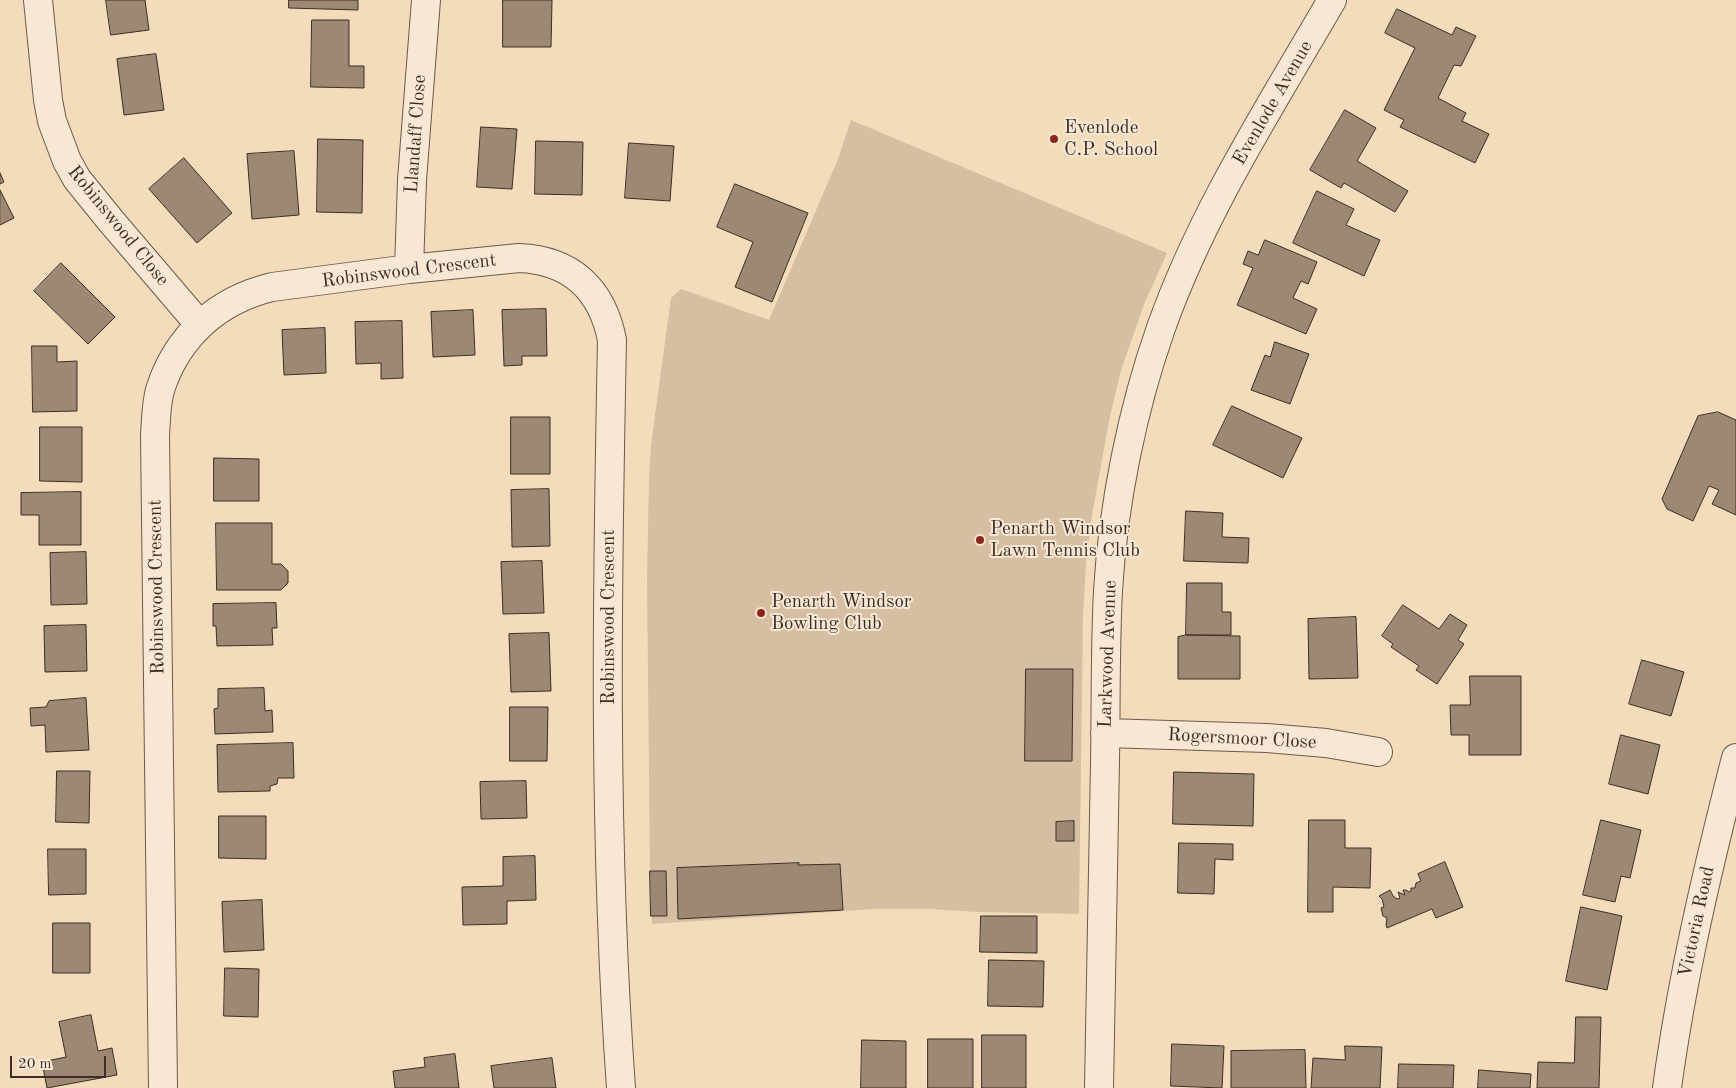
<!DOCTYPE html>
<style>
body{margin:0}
#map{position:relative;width:1736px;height:1088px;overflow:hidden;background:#f4dcbb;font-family:"Old Standard TT",serif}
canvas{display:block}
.scale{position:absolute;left:10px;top:1056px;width:96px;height:22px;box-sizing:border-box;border:2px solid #3c2e26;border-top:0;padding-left:6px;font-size:15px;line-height:18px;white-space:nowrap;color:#3c2e26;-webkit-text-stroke:4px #f8e8d3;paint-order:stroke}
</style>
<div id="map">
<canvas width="1736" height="1088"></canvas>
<div class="scale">20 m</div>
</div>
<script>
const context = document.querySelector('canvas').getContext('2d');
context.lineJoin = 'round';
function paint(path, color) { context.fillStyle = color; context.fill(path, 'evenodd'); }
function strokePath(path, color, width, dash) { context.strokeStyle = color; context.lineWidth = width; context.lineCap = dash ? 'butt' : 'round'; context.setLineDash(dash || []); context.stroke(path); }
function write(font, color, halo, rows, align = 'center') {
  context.font = font + ' "Old Standard TT",serif'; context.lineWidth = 4; context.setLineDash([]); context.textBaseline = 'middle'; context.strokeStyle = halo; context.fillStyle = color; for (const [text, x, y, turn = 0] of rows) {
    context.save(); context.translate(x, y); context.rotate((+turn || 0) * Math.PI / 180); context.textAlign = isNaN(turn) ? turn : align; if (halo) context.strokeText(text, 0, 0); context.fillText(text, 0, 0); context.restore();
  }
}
paint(new Path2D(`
 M851 120 1167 253 1145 302 1121 370 1109 421 1092 515 1086 564 1083 616 1079 914 977 912 931 909H875L652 924 650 871 647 580 649 479 651 445 671 298 681 289 769 320 838 159Z`), '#d5bea2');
const building = new Path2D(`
 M106 0H145L149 30 111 35Z
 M289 0H358V10L289 8Z
 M503 0H552L551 47H503Z
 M1397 9 1452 35 1456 27 1476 36 1461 66 1454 65 1438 98 1466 113 1462 121 1489 134 1475 163 1400 127 1404 120 1384 110 1415 48 1385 33Z
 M312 20H349V66H364V88L311 87Z
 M156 54 164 110 124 115 117 59Z
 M1345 110 1376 128 1357 161 1408 191 1395 212 1344 183 1341 188 1310 170Z
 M481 127 517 129 512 189 477 187Z
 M318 139 363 140 362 213 317 212Z
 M536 141 583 142 582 195 535 194Z
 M629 143 674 146 670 201 625 198Z
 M294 151 299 215 252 219 247 154Z
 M184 158 232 213 197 243 149 189Z
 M0 173 4 182 0 184Z
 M735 184 808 213 772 302 735 287 753 242 717 227Z
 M0 190 14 218 0 225Z
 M1317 191 1354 209 1346 225 1380 240 1364 276 1293 243Z
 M1265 240 1317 262 1308 284 1301 281 1293 298 1317 309 1306 334 1237 305 1253 268 1243 264 1248 251 1258 255Z
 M61 263 115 317 88 344 34 291Z
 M546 309 547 356H522V365L504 366 502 310Z
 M473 310 475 355 433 357 431 312Z
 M402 321 403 378 381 379V363L356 364 355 322Z
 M325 328 326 373 284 375 282 330Z
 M1275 342 1309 354 1290 404 1251 390 1265 355 1270 357Z
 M32 346H57V362L77 361V411L33 412Z
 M1232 406 1302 438 1283 478 1213 445Z
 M1718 412 1736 420V515L1712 504 1719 490 1709 486 1693 521 1667 509 1662 499 1698 416Z
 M511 417H550V474H511Z
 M40 427H82V482L40 481Z
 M214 458 259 459V501H214Z
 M549 489 550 546 512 547 511 490Z
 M81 492V545H39V515H21V493Z
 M1186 511 1223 513 1222 537 1249 538 1248 563 1184 561Z
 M216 523H272V564H281L288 571V583L281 590H217Z
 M86 552 87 604 51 605 50 553Z
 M542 561 544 613 503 614 501 562Z
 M1187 583H1222V612H1231V635H1186Z
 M276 603 277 628H272L273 645 217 646 216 626H213V604Z
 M1403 605 1439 629 1450 614 1467 625 1458 640 1464 644 1437 684 1416 670 1419 666 1391 647 1393 644 1382 636Z
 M1356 617 1358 678 1309 679 1308 619Z
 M86 625 87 671 45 672 44 626Z
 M549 633 551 691 511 692 509 634Z
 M1186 635 1240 636V679H1178V637Z
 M1642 660 1684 672 1671 716 1629 704Z
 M1026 669H1073L1072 761H1025Z
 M1470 676H1521V755H1469V735H1451L1450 705H1470Z
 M264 688 265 711 272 710 273 732 215 734 214 709 218 708V689Z
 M86 698 89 750 46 752 45 725 31 726 30 708 46 707 49 701Z
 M510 707H548L547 761H510Z
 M1621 735 1660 745 1648 794 1609 784Z
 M293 743 294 778H278L277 784 270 786V791L218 792 217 745Z
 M57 771H90L89 823 56 822Z
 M1174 772 1254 774 1253 826 1173 824Z
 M526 781 527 818 481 819 480 782Z
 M219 816H266V859L219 858Z
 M1309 820H1345V848H1371L1370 888 1333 887V912H1308Z
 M1601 820 1641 830 1630 878 1621 876 1615 902 1583 895Z
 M1074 821V841H1056V822Z
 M1179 843 1233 844V860L1215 859 1214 894 1178 893Z
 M48 849H86V894L49 895Z
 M535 856 536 900 507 901V924L463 925 462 887 503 886V857Z
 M1445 862 1463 907 1436 918 1432 909 1387 928 1386 925 1387 918 1383 916 1381 908 1384 907 1382 899 1379 896 1390 890 1393 896 1397 899 1400 898 1398 892 1405 895 1403 890H1406L1409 892 1411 891V888H1415L1416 883 1421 881 1418 874Z
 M799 863 798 865 840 864 843 910 678 919 677 868Z
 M650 871H666L667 916H651Z
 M262 900 264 950 224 952 222 902Z
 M1581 907 1622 916 1607 990 1566 981Z
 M981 916H1037V953L980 952Z
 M53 923H90V973H53Z
 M989 960 1044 961 1043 1007 988 1006Z
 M225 968 259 969 258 1017 224 1016Z
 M91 1015 98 1051 112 1048 117 1075 47 1088 42 1062 66 1057 59 1022Z
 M1576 1017H1601L1599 1088H1537L1538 1062 1574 1063Z
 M982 1035H1026V1088H982Z
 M928 1039H973V1088H928Z
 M862 1040 906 1041V1088H861Z
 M1172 1044 1224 1046 1222 1088 1171 1086Z
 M1345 1046 1382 1047 1380 1088H1311L1313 1058 1345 1060Z
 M1305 1050 1306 1088H1231V1051Z
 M455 1054 459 1088H395L393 1071 425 1067 424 1058Z
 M552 1058 556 1088H494L491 1066Z
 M1399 1064 1454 1065 1453 1088H1398Z
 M1479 1070 1531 1074 1530 1088H1478Z`);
paint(building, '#9c8873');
strokePath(building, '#3c2e26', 1);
const minor = new Path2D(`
 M38 0 48 100 52 121 67 161 77 179 111 221 199 324
 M409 269 412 180 426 0
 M1105 733 1267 738 1326 743 1378 752
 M163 1088 155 436C156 420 156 404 160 390 177 336 218 300 272 287L409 269 519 258C571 260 602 289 612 340 607 589 603 839 621 1088
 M1099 1088C1101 979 1103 871 1105 762 1106 705 1105 648 1108 591 1113 505 1132 410 1161 328 1202 212 1270 107 1332 0`);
const tertiary = new Path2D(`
 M1667 1088C1682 977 1708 867 1736 758`);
strokePath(minor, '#6a5a4b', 30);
strokePath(tertiary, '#6a5a4b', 30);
strokePath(minor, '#f8e8d3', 28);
strokePath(tertiary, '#f8e8d3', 28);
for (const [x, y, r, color] of [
 [1054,139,5,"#8f2418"],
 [980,540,5,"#8f2418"],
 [761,613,5,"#8f2418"]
]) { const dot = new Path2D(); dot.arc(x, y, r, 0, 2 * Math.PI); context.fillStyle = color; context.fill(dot); strokePath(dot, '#f8e8d3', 2); }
write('19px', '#3c2e26', '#f8e8d3', [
 ["Evenlode Avenue",1273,103,-60],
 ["Llandaff Close",416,134,-86],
 ["Robinswood Close",118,226,51],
 ["Robinswood Crescent",409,271,-7],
 ["Robinswood Crescent",157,587,-91],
 ["Robinswood Crescent",609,617,-90],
 ["Larkwood Avenue",1108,654,-88],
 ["Rogersmoor Close",1242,739,3],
 ["Victoria Road",1697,922,-78]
]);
write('19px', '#3c2e26', '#f8e8d3', [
 ["Evenlode",1064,128],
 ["C.P. School",1064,150],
 ["Penarth Windsor",990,529],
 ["Lawn Tennis Club",990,551],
 ["Penarth Windsor",771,602],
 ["Bowling Club",771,624]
], 'left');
</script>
